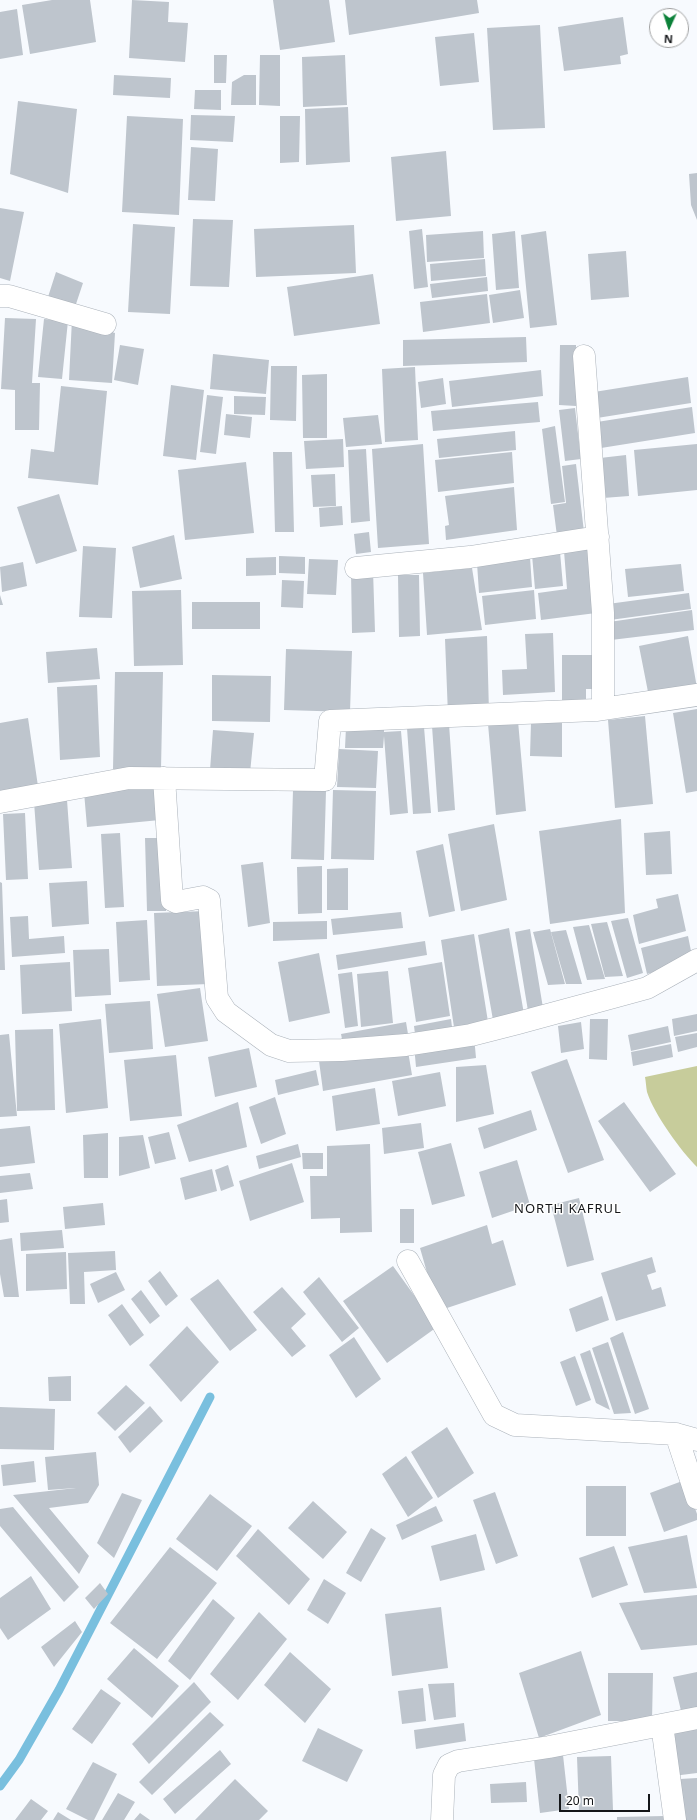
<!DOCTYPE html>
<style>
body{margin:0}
#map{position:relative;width:697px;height:1820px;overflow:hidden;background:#f7fafe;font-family:"Noto Sans",sans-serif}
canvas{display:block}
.north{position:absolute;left:649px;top:8px;width:40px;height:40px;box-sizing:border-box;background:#fff;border:1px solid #a1a2a3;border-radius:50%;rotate:183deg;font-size:11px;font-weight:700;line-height:16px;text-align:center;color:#141619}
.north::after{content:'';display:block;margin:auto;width:14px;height:18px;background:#0c8139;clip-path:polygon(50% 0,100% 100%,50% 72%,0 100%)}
.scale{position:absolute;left:559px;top:1794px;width:91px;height:18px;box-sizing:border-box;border:2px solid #141619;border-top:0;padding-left:5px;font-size:12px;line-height:14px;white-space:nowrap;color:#141619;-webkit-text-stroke:3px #fff;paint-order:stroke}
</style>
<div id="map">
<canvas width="697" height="1820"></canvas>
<div class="north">N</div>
<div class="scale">20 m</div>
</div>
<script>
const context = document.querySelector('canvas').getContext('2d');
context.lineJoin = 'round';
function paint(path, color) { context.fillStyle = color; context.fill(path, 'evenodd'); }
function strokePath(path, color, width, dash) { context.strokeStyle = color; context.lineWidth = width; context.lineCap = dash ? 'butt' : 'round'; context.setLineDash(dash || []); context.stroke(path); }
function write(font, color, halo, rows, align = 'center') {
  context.font = font + ' "Noto Sans",sans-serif'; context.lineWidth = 3; context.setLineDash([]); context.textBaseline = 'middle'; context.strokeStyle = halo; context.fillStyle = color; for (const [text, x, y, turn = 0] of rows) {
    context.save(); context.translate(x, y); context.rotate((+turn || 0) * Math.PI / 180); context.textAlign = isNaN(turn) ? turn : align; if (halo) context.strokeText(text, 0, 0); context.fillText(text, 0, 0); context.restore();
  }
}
paint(new Path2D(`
 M697 1066V1167C681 1151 654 1114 647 1092 646 1087 646 1082 645 1077Z`), '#c7cc9b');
strokePath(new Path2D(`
 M0 1786 19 1760 59 1690 210 1397`), '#79bfde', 9);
paint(new Path2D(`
 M52 0H90L96 42 30 54 22 5Z
 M132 0 169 2 168 22 188 23 185 62 129 58Z
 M273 0H329L335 42 280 50Z
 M345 0H477L479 13 349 35Z
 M17 9 23 55 0 59V12Z
 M623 17 628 54 620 56 621 64 564 71 558 27Z
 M540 25 545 128 493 130 487 28Z
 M474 33 479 82 440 86 435 37Z
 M214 55H227L226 83H214Z
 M260 55H280V106L259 105Z
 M345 55 347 105 303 107 302 57Z
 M114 75 171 78 170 98 113 95Z
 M244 75H256V105H231L232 82Z
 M195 90H221V110L194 109Z
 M18 101 77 109 68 193 10 174Z
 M348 107 350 162 306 165 305 109Z
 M191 115 235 116 233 142 190 140Z
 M127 116 183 119 179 215 122 212Z
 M280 116H300L299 162 280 163Z
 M191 147 218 149 215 201 188 200Z
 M446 151 451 216 396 221 391 157Z
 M697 173V220L691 205 689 174Z
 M0 208 24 212 10 281 0 278Z
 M193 219 233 220 229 287 190 286Z
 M133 224 175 227 170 314 128 312Z
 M354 225 356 273 256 277 254 229Z
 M422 229 428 287 414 289 409 231Z
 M483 231 484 258 427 262 426 235Z
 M515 231 519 288 496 290 492 234Z
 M546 231 557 325 530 328 521 235Z
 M626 251 629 297 591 300 588 254Z
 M485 259 486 276 431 281 430 264Z
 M56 272 83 283 75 307 48 297Z
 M373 274 380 324 294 336 287 287Z
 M487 277 488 291 432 298 430 284Z
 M520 290 524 318 493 323 489 295Z
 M487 294 490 323 423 332 420 302Z
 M5 318 36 319 32 383H40L39 430H15V390L1 389Z
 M44 319 68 321 62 379 38 377Z
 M72 319 115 333 112 383 69 380Z
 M526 337 527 362 403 366V340Z
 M120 345 144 349 138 385 114 380Z
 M560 345H576V406L559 405Z
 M213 354 269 360 266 394 210 389Z
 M271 366H297L296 421 270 420Z
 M415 367 418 440 385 442 382 369Z
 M541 370 543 396 452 407 449 381Z
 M327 374V438H303L302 375Z
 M688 377 691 403 597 418 594 392Z
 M443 378 446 404 421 408 418 382Z
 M171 385 204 390 196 460 163 456Z
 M61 386 107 391 98 485 28 478 31 449 54 452Z
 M207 395 223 397 216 454 200 452Z
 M234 396 266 397 265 415 234 414Z
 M538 402 540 422 433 431 431 411Z
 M692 407 695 433 601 448 597 422Z
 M575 408 581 459 565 461 559 410Z
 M226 414 252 417 250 438 224 435Z
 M378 415 382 444 346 447 343 418Z
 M555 426 565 502 551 504 542 429Z
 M515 431 516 450 439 458 437 439Z
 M343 439 344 467 306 469 304 441Z
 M423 444 429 544 378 548 372 449Z
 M697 444V490L638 496 634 450Z
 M366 449 370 521 351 523 348 450Z
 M273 452H292L294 532H275Z
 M512 452 514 483 438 492 435 460Z
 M626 455 629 496 603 498 600 458Z
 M246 462 254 533 185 540 178 470Z
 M576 464 584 532 557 536 553 505 566 503 562 466Z
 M335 474 336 506 313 507 311 475Z
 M514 487 517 530 446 540 445 526 449 525 445 496Z
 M59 494 77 551 36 564 17 507Z
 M342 506 343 525 320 527 319 508Z
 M369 532 371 552 356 554 354 534Z
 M174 535 182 579 140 588 132 547Z
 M83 546 116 548 112 618 79 617Z
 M590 548 596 613 541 620 538 593 567 589 564 551Z
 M560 552 563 586 535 589 532 555Z
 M279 556 305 557V574L279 573Z
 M276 557V575L246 576V558Z
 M530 557 532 587 479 593 477 563Z
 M309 559 338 560 336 595 307 594Z
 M23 562 27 586 2 592 0 567Z
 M681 564 684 591 628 597 625 569Z
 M472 568 482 630 427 635 423 573Z
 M373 570 375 632 352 633 351 571Z
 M398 575H419L420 636 399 637Z
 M282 580 304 581 303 608 281 607Z
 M181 590 183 665 134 666 132 591Z
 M534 590 536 619 485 625 482 596Z
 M689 593 691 609 610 620 608 604Z
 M0 595 3 605H0Z
 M192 602H260V629H192Z
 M692 610 694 630 611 640 609 622Z
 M553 633 555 692 503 695 502 670 527 669 525 634Z
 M487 636 489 713 448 715 445 639Z
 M688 636 697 688 649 697 639 646Z
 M97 648 100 679 48 683 46 652Z
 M286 649 352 651 350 712 284 710Z
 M562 655H597L598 689H586V706H562Z
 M115 672H163L161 769H113Z
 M212 675 271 676 270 722 212 721Z
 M97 685 100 757 60 760 57 687Z
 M697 709V791L686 793 673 713Z
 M645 716 653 804 615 808 608 720Z
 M28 718 40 800 0 807V723Z
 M518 721 526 811 496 815 488 724Z
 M531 723H562V757L530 756Z
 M449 724 455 810 438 812 432 726Z
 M346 727 384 729V732L401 731 408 813 390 815 384 736 383 748H345Z
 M424 727 431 813 413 814 407 728Z
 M213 730 254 733 250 773 210 770Z
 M339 749 378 751 376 788 337 787Z
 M156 785 160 820 87 827 84 792Z
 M293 790 326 791 324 860 291 859Z
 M333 790 376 791 374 860 331 859Z
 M67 800 72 868 39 870 34 802Z
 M25 813 28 879 6 880 3 814Z
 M621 819 625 913 550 924 539 831Z
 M494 824 507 900 461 911 448 834Z
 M670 831 672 874 646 875 644 833Z
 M120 833 124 907 105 908 101 834Z
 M145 838H164L166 911H147Z
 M443 844 455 911 429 917 416 851Z
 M263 862 270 923 248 927 241 865Z
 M322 866V913L298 914 297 867Z
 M348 868V910H327V869Z
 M87 881 89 924 52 927 49 883Z
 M0 882 2 883 5 970H0Z
 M678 894 686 931 639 944 633 915 658 908 656 899Z
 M206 911 209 984 157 986 154 913Z
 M401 912 403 928 333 935 331 919Z
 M28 916 29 939 64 936 65 953 12 957 10 917Z
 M628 918 643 973 627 978 611 921Z
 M147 920 150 980 119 982 116 922Z
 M327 921V939L273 941V922Z
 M607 922 623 976 605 977 591 924Z
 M589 925 605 979 587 980 573 927Z
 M509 928 524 1014 493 1020 478 935Z
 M530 929 543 1008 528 1011 515 932Z
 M550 929 565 984 548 985 533 932Z
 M566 930 582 984H566L551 932Z
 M474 934 489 1028 455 1034 441 940Z
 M688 936 693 961 647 974 641 948Z
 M425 941 427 955 338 970 336 955Z
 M109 949 111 995 75 997 73 950Z
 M319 953 330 1013 289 1022 278 962Z
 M70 962 72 1011 22 1014 20 965Z
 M442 962 450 1016 416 1022 408 968Z
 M388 971 393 1023 361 1027 357 974Z
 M352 972 358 1026 345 1028 338 974Z
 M200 988 208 1041 165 1047 157 994Z
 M150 1001 153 1049 109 1053 105 1004Z
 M697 1014V1031L674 1036 672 1019Z
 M101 1019 108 1108 66 1113 59 1024Z
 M451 1019 453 1035 416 1042 414 1026Z
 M590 1019H608L607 1060 589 1059Z
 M406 1022 408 1034 342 1039 341 1034Z
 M581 1022 584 1049 561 1053 558 1026Z
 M668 1026 671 1042 631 1051 628 1035Z
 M53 1029 55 1110 17 1111 15 1030Z
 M697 1033V1047L678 1052 675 1037Z
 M9 1034 17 1116 0 1117V1035Z
 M474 1036 476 1058 416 1067 414 1045Z
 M671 1044 673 1057 633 1066 631 1052Z
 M407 1045 412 1075 323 1091 319 1061Z
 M249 1048 257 1087 215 1097 208 1057Z
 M176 1055 182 1116 130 1121 124 1060Z
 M567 1059 604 1160 568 1173 531 1072Z
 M486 1065 494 1114 456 1122V1067Z
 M316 1070 319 1085 278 1095 275 1080Z
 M440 1072 446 1106 398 1116 392 1081Z
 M375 1088 380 1124 336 1131 332 1096Z
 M275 1097 286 1134 261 1144 249 1107Z
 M238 1102 247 1147 189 1162 177 1125Z
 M624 1102 676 1174 650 1192 598 1121Z
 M531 1110 537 1130 484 1149 478 1128Z
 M421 1123 424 1148 384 1154 382 1128Z
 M30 1126 35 1163 0 1167V1129Z
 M169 1132 176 1159 155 1164 148 1137Z
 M108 1133V1178H84L83 1135Z
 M143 1135 150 1168 119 1176V1137Z
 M451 1143 465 1196 432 1205 418 1152Z
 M298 1144 301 1157 259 1169 256 1156Z
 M370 1144 372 1232 340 1233V1218L311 1219 310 1176H327V1146Z
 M302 1153H323V1169H303Z
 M517 1160 530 1205 492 1218 479 1172Z
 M292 1163 304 1202 250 1221 239 1181Z
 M228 1165 234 1186 221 1191 215 1170Z
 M212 1169 217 1191 185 1200 180 1178Z
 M30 1173 33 1189 0 1193V1176Z
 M579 1198 594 1260 567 1267 551 1205Z
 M7 1199 9 1222 0 1223V1200Z
 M103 1203 105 1225 65 1229 63 1207Z
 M400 1209H414V1243H400Z
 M487 1225 492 1244 503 1240 516 1285 438 1311 420 1248Z
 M62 1230 64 1248 21 1251 20 1233Z
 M12 1238 19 1297H4L0 1274V1240Z
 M115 1251 116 1270 84 1272 85 1304H70L68 1253Z
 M66 1252 67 1289 26 1291V1254Z
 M652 1257 656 1272 647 1275 652 1290 661 1287 666 1306 616 1321 601 1273Z
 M393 1266 437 1327 387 1363 343 1301Z
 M160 1271 178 1296 166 1306 148 1281Z
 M116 1272 125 1290 98 1303 90 1284Z
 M319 1277 359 1328 342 1342 303 1292Z
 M218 1279 257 1330 230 1351 190 1299Z
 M282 1287 306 1314 291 1328 306 1346 292 1357 253 1312Z
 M141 1290 160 1316 150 1324 131 1299Z
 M602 1296 609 1320 576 1332 569 1309Z
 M122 1304 144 1335 130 1346 108 1315Z
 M187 1326 219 1362 181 1402 149 1365Z
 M623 1332 649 1409 635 1414 610 1338Z
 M354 1337 381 1379 356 1398 329 1355Z
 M608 1342 631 1413 614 1414 592 1348Z
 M590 1350 610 1410 596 1403 580 1354Z
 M575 1356 591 1400 576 1406 560 1362Z
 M71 1376V1401H49L48 1377Z
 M126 1385 145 1403 115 1431 97 1413Z
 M150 1406 163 1421 130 1453 118 1437Z
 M0 1407 55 1409 54 1450 0 1449Z
 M447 1427 474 1473 438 1498 411 1452Z
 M96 1452 99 1485 88 1503 49 1508 89 1556 79 1574 13 1495 76 1488 48 1490 45 1457Z
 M406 1456 433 1498 408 1517 382 1474Z
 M34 1461 36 1482 3 1486 1 1465Z
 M685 1480 697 1514V1520L664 1532 650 1493Z
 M586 1486H626V1536H586Z
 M495 1492 518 1556 496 1564 473 1500Z
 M122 1493 142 1500 114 1558 97 1543Z
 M210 1494 252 1526 217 1571 176 1539Z
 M313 1501 347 1532 323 1559 288 1528Z
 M436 1506 443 1521 402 1540 396 1525Z
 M13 1507 79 1587 64 1602 0 1526V1509Z
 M371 1528 386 1538 361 1582 346 1573Z
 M258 1529 310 1579 289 1605 236 1556Z
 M476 1534 485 1570 440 1581 431 1546Z
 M687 1535 697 1588 644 1593 628 1547Z
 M614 1546 628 1585 592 1598 579 1558Z
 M170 1547 217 1583 157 1659 110 1623Z
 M31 1576 51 1609 8 1640 0 1628V1598Z
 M324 1579 346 1593 328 1624 307 1610Z
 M100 1583 108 1594 94 1609 85 1598Z
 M697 1595V1645L641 1650 619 1603Z
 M213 1599 235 1618 190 1680 168 1661Z
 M441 1607 448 1668 392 1676 385 1614Z
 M259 1612 287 1639 238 1700 210 1674Z
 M75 1621 82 1632 54 1667 41 1647Z
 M134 1648 179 1686 152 1718 107 1679Z
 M581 1651 601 1715 539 1738 519 1673Z
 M290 1652 331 1689 305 1723 264 1685Z
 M697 1672V1711L682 1715 673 1677Z
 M608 1673H653L652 1721H608Z
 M194 1682 211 1702 149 1764 132 1744Z
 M454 1683 456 1717 434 1720 428 1684Z
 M423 1688 426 1721 402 1724 398 1691Z
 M101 1689 121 1703 92 1744 72 1729Z
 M210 1712 224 1725 152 1795 139 1782Z
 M464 1723 466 1741 416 1749 414 1730Z
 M697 1725V1773L673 1776 670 1727Z
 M318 1728 363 1750 347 1782 302 1761Z
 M220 1750 231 1764 175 1814 163 1799Z
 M563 1755 569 1809 540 1813 534 1759Z
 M611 1756 613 1810 579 1811 577 1757Z
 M93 1762 117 1774 94 1820H88L66 1809Z
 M697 1778V1820H683L680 1779Z
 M235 1779 268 1811 259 1820H195Z
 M526 1782 527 1802 491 1803 490 1784Z
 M118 1793 135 1802 124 1820H102Z
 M31 1799 48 1811 41 1820H15Z
 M58 1812 71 1820H53Z
 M140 1813 150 1820H134Z
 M664 1816V1820H617V1817Z`), '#bec5cd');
const minor = new Path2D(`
 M0 296H9L105 324
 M584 356 603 613V709
 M356 568 470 557 598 537
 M164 778 172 900 176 902 203 897 209 900 217 998 226 1012 271 1045 289 1051 342 1050 406 1045 471 1035 518 1023 647 988 697 960
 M0 802 129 778 325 780 330 721 596 710 697 695
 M408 1261 494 1415 515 1425 676 1434
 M697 1440 676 1434 697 1498
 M662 1725 675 1820
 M442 1820 444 1775 449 1765 458 1761 549 1747 697 1718`);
strokePath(minor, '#abb2ba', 23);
strokePath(minor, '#fff', 22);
context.letterSpacing = '1px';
write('13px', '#141619', '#fff', [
 ["NORTH KAFRUL",568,1209]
]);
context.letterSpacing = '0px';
</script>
